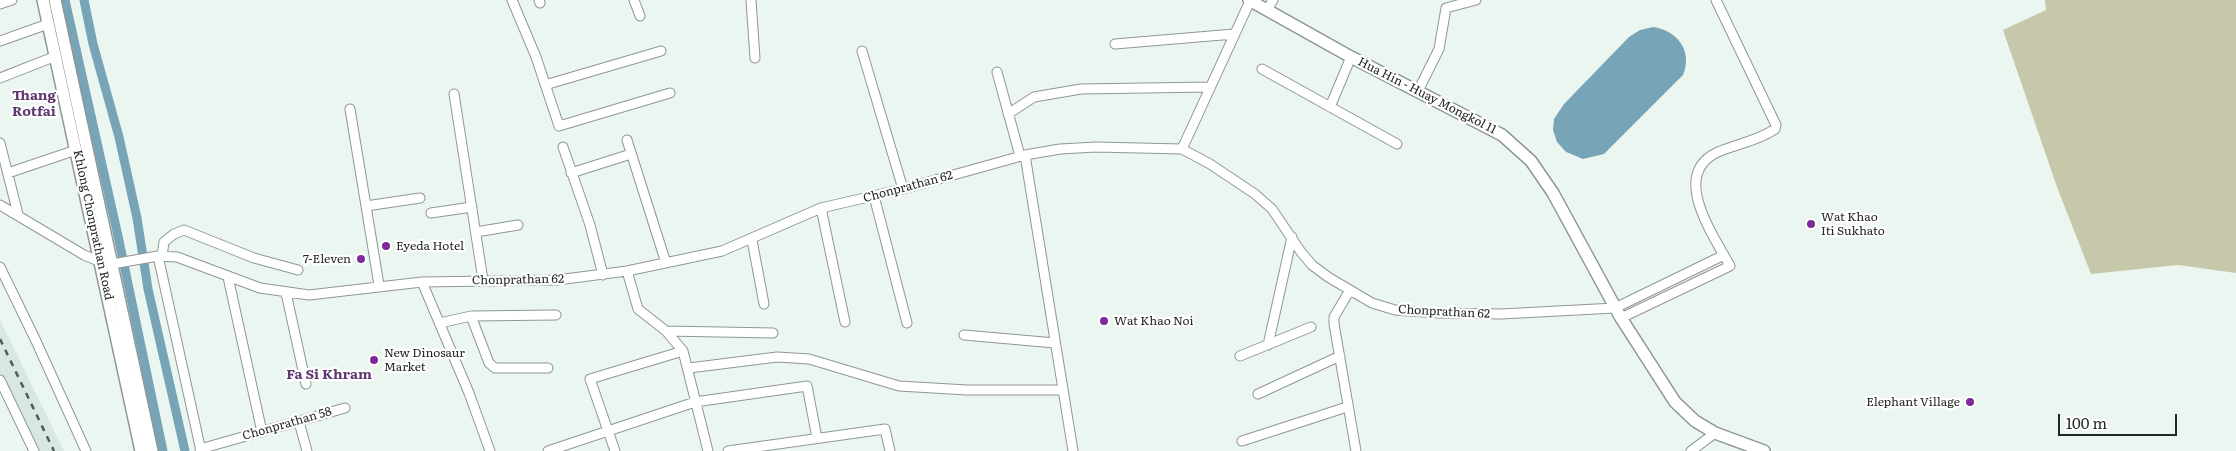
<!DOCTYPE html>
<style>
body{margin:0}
#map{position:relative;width:2236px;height:451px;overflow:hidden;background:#ecf6f1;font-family:Literata,serif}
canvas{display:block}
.scale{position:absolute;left:2058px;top:414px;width:119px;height:22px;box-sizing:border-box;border:2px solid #232725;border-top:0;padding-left:6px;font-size:15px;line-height:18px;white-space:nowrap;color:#232725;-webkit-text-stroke:4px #fff;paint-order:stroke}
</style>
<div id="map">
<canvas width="2236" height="451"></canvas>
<div class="scale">100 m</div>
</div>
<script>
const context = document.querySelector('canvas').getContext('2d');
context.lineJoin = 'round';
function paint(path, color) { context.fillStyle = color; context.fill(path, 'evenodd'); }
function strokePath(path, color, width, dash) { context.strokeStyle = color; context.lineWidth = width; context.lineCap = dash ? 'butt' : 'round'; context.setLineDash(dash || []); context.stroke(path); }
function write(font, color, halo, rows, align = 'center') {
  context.font = font + ' Literata,serif'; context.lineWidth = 4.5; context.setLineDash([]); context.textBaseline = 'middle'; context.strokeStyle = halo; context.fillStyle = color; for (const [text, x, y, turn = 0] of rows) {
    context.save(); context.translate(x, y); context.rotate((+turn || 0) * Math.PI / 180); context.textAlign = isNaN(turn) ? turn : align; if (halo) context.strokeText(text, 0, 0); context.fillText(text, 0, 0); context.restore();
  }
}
paint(new Path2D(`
 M0 320 64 451H38L0 373Z`), '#d7e8e1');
paint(new Path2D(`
 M2045 0H2236V273L2178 265 2091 274 2057 187 2003 30 2046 10Z`), '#c7c8a9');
paint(new Path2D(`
 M1653 27C1677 30 1693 51 1683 75L1604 154 1583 159 1566 152 1557 142 1553 130 1554 119 1564 104 1629 37 1640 30Z`), '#78a4b8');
strokePath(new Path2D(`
 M65 0 118 236 163 451
 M84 0 93 44 119 137 137 218 148 289 185 451`), '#78a4b8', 9);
const minor = new Path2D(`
 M512 0 536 57 559 126 670 93
 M539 0 540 3
 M634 0 640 16
 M751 0 755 58
 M0 4 12 0
 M1267 10 1273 0
 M0 41 48 24
 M1115 44 1234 34
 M862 51 903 189
 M1262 69 1397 144
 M997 72 1020 156
 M0 78 56 56
 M545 85 661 51
 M1418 91 1439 49 1446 8 1476 0
 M454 94 483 280
 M1330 107 1351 57
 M350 109 379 285
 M1008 114 1034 97 1081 89 1210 87
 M627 140 666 263
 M0 143 18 214
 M563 147 590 225 603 275
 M1182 149 1250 1
 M1025 155 1073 451
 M8 173 76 150
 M571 173 631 154
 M874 196 907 323
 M0 205 84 255 101 262
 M366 206 420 198
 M821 208 845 322
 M431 213 472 207
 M476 232 518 225
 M752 240 764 304
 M158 256 201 451
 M162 256 164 242 174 234 184 230 254 258 298 270
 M112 264 158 256 177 257 260 288 309 295 422 282 557 280 627 271 722 251 821 208 903 189 1025 155 1060 149 1096 147 1182 149 1210 164 1255 194 1272 209 1301 252 1312 265 1328 277 1372 303 1395 310 1439 313 1501 314 1615 308 1724 255
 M0 267 36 341 86 451
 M627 271 638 309 666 331 683 351 708 451
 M228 277 262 432
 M422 282 469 393 490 451
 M1350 290 1334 317V324L1356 451
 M286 293 306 384
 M471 316 556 315
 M1621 318 1730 266C1714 236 1669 174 1718 152 1736 144 1758 141 1775 129L1776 125 1716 0
 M440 323 471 316 489 363 495 368H548
 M666 331 773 333
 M964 335 1055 343
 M1268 345 1292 237
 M1240 356 1311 327
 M689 368 777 357 809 359 899 386 967 390H1063
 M0 380 34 451
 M1258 394 1340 356
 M299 422 307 451
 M1242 441 1347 407
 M200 449 345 408
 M548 451 695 402 807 386 817 438
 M615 451 590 379 683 351
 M728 451 885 429 890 451
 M1691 451 1715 433`);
const tertiary = new Path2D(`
 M43 0 141 451
 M55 0 152 451
 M1249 0 1351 57 1502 135 1531 161 1553 193 1621 318 1675 402 1695 421 1715 433 1764 451`);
strokePath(minor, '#8f9793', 11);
strokePath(tertiary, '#8f9793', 14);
strokePath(minor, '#fff', 9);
strokePath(tertiary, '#fff', 11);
strokePath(new Path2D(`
 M0 339 54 451`), '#545957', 2.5, [6, 6]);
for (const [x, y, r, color] of [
 [1811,224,5,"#7d2a9a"],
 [386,246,5,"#7d2a9a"],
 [361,259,5,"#7d2a9a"],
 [1104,321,5,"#7d2a9a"],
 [374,360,5,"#7d2a9a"],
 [1970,402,5,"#7d2a9a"]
]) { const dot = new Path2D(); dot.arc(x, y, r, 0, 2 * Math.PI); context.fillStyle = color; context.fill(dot); strokePath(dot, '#fff', 2); }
write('12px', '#232725', '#fff', [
 ["Hua Hin - Huay Mongkol 11",1427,96,27],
 ["Chonprathan 62",908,187,-15],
 ["Khlong Chonprathan Road",93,225,78],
 ["Chonprathan 62",518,280,-1],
 ["Chonprathan 62",1444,312,3],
 ["Chonprathan 58",287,424,-16]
]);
write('12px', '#232725', '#fff', [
 ["Wat Khao",1821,217],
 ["Iti Sukhato",1821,231],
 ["Eyeda Hotel",396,246],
 ["7-Eleven",351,259,"right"],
 ["Wat Khao Noi",1114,321],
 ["New Dinosaur",384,353],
 ["Market",384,367],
 ["Elephant Village",1960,402,"right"]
], 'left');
write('bold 14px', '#5f386f', '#fff', [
 ["Thang",34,96],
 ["Rotfai",34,112],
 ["Fa Si Khram",329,375]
]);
</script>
